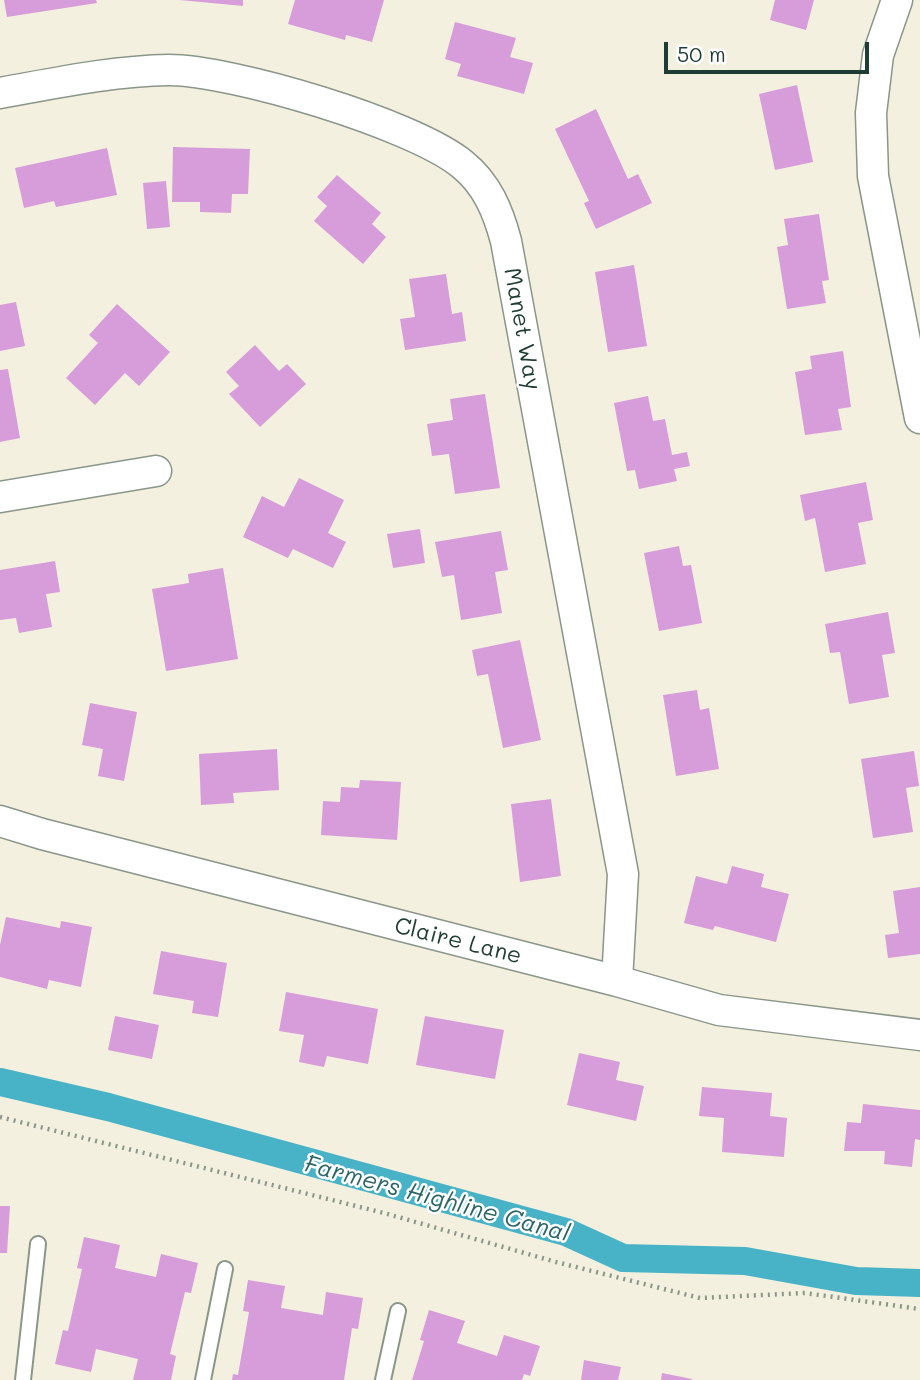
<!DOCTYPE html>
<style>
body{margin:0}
#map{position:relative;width:920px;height:1380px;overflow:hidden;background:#f4f0df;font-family:Mali,sans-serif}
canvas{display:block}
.scale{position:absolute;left:664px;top:42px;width:205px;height:32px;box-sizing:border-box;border:4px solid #1f3d34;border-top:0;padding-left:9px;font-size:21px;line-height:24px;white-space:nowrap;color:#1f3d34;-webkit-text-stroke:5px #fff;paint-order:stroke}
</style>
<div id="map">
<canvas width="920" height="1380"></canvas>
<div class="scale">50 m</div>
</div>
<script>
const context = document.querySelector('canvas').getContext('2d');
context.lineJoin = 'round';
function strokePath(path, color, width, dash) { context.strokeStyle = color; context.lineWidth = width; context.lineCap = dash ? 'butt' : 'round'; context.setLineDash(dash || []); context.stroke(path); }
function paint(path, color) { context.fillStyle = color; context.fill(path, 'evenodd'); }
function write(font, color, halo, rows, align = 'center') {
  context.font = font + ' Mali,sans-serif'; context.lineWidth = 5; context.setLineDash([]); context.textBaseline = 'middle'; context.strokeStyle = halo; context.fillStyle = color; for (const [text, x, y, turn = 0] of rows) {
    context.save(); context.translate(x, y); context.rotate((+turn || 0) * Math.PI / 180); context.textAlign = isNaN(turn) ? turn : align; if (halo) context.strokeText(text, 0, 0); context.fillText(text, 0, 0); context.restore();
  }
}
strokePath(new Path2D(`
 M0 1082 108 1107 566 1232 623 1258 745 1261 856 1281 920 1283`), '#48b3c6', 28);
paint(new Path2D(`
 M4 0H96L97 3 7 17Z
 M180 0H243V6Z
 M295 0H384L372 42 346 35 345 40 288 24Z
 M775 0H814L806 30 770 20Z
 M455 22 516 38 510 57 533 63 524 94 457 76 461 64 445 59Z
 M797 85 813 162 775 170 759 94Z
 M596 109 628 179 638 174 652 203 596 229 584 203 589 201 555 129Z
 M173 147 250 149 248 194H232L231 213 200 212V202H172Z
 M107 148 117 195 56 207 54 201 24 208 15 168Z
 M337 175 381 213 372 224 386 237 363 264 314 221 327 206 317 197Z
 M166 181 170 227 147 229 143 183Z
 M819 214 829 280 822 281 826 303 787 309 777 247 788 245 784 219Z
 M634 265 647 346 608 352 595 272Z
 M446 274 452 314 462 312 466 341 405 350 400 319 415 317 409 279Z
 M16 302 25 346 0 351V305Z
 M117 304 170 352 139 386 125 373 95 405 66 378 98 343 89 335Z
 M255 345 279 371 287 364 306 384 260 427 229 394 239 386 226 372Z
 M843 351 851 407 838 409 842 430 805 435 795 372 812 369 810 356Z
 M8 369 20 438 0 442V370Z
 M485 394 500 488 455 494 449 454 432 456 427 424 453 420 450 399Z
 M648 396 653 421 665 419 672 455 687 452 690 466 674 469 677 481 639 489 635 470 627 471 614 403Z
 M299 478 344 500 328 533 346 542 333 568 293 549 288 558 243 537 262 496 284 507Z
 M866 482 873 520 858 523 866 564 825 572 815 518 805 521 800 495Z
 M420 529 425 563 393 568 387 534Z
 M501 531 508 570 495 572 502 613 461 620 454 575 442 577 435 542Z
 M679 546 683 566 691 565 702 623 659 631 644 553Z
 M55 561 60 592 46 594 52 627 19 633 16 618 0 620V570Z
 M223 568 238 659 166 671 152 589 189 583 188 574Z
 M888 612 895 653 882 655 889 697 849 704 840 652 830 653 825 624Z
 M520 640 541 740 503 748 488 674 477 676 472 650Z
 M697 690 700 710 709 708 719 769 676 776 663 695Z
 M90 703 137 712 124 781 98 776 103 749 82 745Z
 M277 749 279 790 233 793 234 803 201 805 199 754Z
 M914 751 919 786 906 788 913 832 873 838 861 759Z
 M360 780 401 782 397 840 321 835 323 801 340 802 341 787 359 788Z
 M551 799 561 876 520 882 511 804Z
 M732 866 764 874 761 887 789 894 776 942 715 926 713 930 684 923 696 876 727 884Z
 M920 887V954L888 958 885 935 899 933 893 891Z
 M6 917 60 928 61 921 92 927 81 987 49 980 47 989 0 977V945Z
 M161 951 227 963 218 1017 192 1013 194 1001 153 994Z
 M286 992 378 1009 368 1064 327 1056 324 1067 299 1062 304 1035 279 1031Z
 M115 1016 159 1025 152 1059 108 1050Z
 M425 1016 504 1030 495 1079 416 1065Z
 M579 1053 620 1062 616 1080 644 1086 636 1121 567 1105Z
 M702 1087 772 1093 770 1116 787 1118 784 1157 722 1152 724 1118 699 1116Z
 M863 1104 920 1110V1140L915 1139 912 1167 884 1164 885 1151H844L847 1122 861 1123Z
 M0 1206H10L7 1253H0Z
 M84 1237 120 1245 115 1268 156 1277 161 1254 198 1263 191 1293 185 1292 170 1354 176 1356 171 1380H133L138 1359 96 1349 91 1372 55 1364 63 1330 68 1331 82 1269 77 1268Z
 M248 1280 285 1286 281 1308 323 1315 326 1292 363 1298 358 1329 352 1328 344 1380H232L233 1374 238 1375 249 1312 243 1311Z
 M429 1310 465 1321 457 1343 497 1356 504 1335 540 1346 530 1376 524 1374 522 1380H412L424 1341 420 1340Z
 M584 1360 621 1367 618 1380H581Z
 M662 1373 692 1379V1380H661Z`), '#d79cda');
const lane = new Path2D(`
 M23 1380 38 1244
 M203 1380 225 1269
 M383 1380 398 1311`);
const street = new Path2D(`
 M897 0 878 55 871 113 873 176 920 418
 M0 93C56 83 112 71 169 70 232 70 413 124 462 164 487 184 498 211 506 241L623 874 617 981
 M0 497 156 471
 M0 821 42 834 617 981 719 1010 920 1035`);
strokePath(lane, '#8a968a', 18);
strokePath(street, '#8a968a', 33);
strokePath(new Path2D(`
 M0 1117 384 1213 556 1262 700 1298 805 1293 920 1309`), '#8a968a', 4.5, [2, 5]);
strokePath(lane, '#fff', 14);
strokePath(street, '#fff', 30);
write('23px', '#1f3d34', '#fff', [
 ["Manet Way",522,329,80],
 ["Claire Lane",458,941,14]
]);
write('italic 24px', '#2d6667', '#fff', [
 ["Farmers Highline Canal",437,1199,15]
]);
</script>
